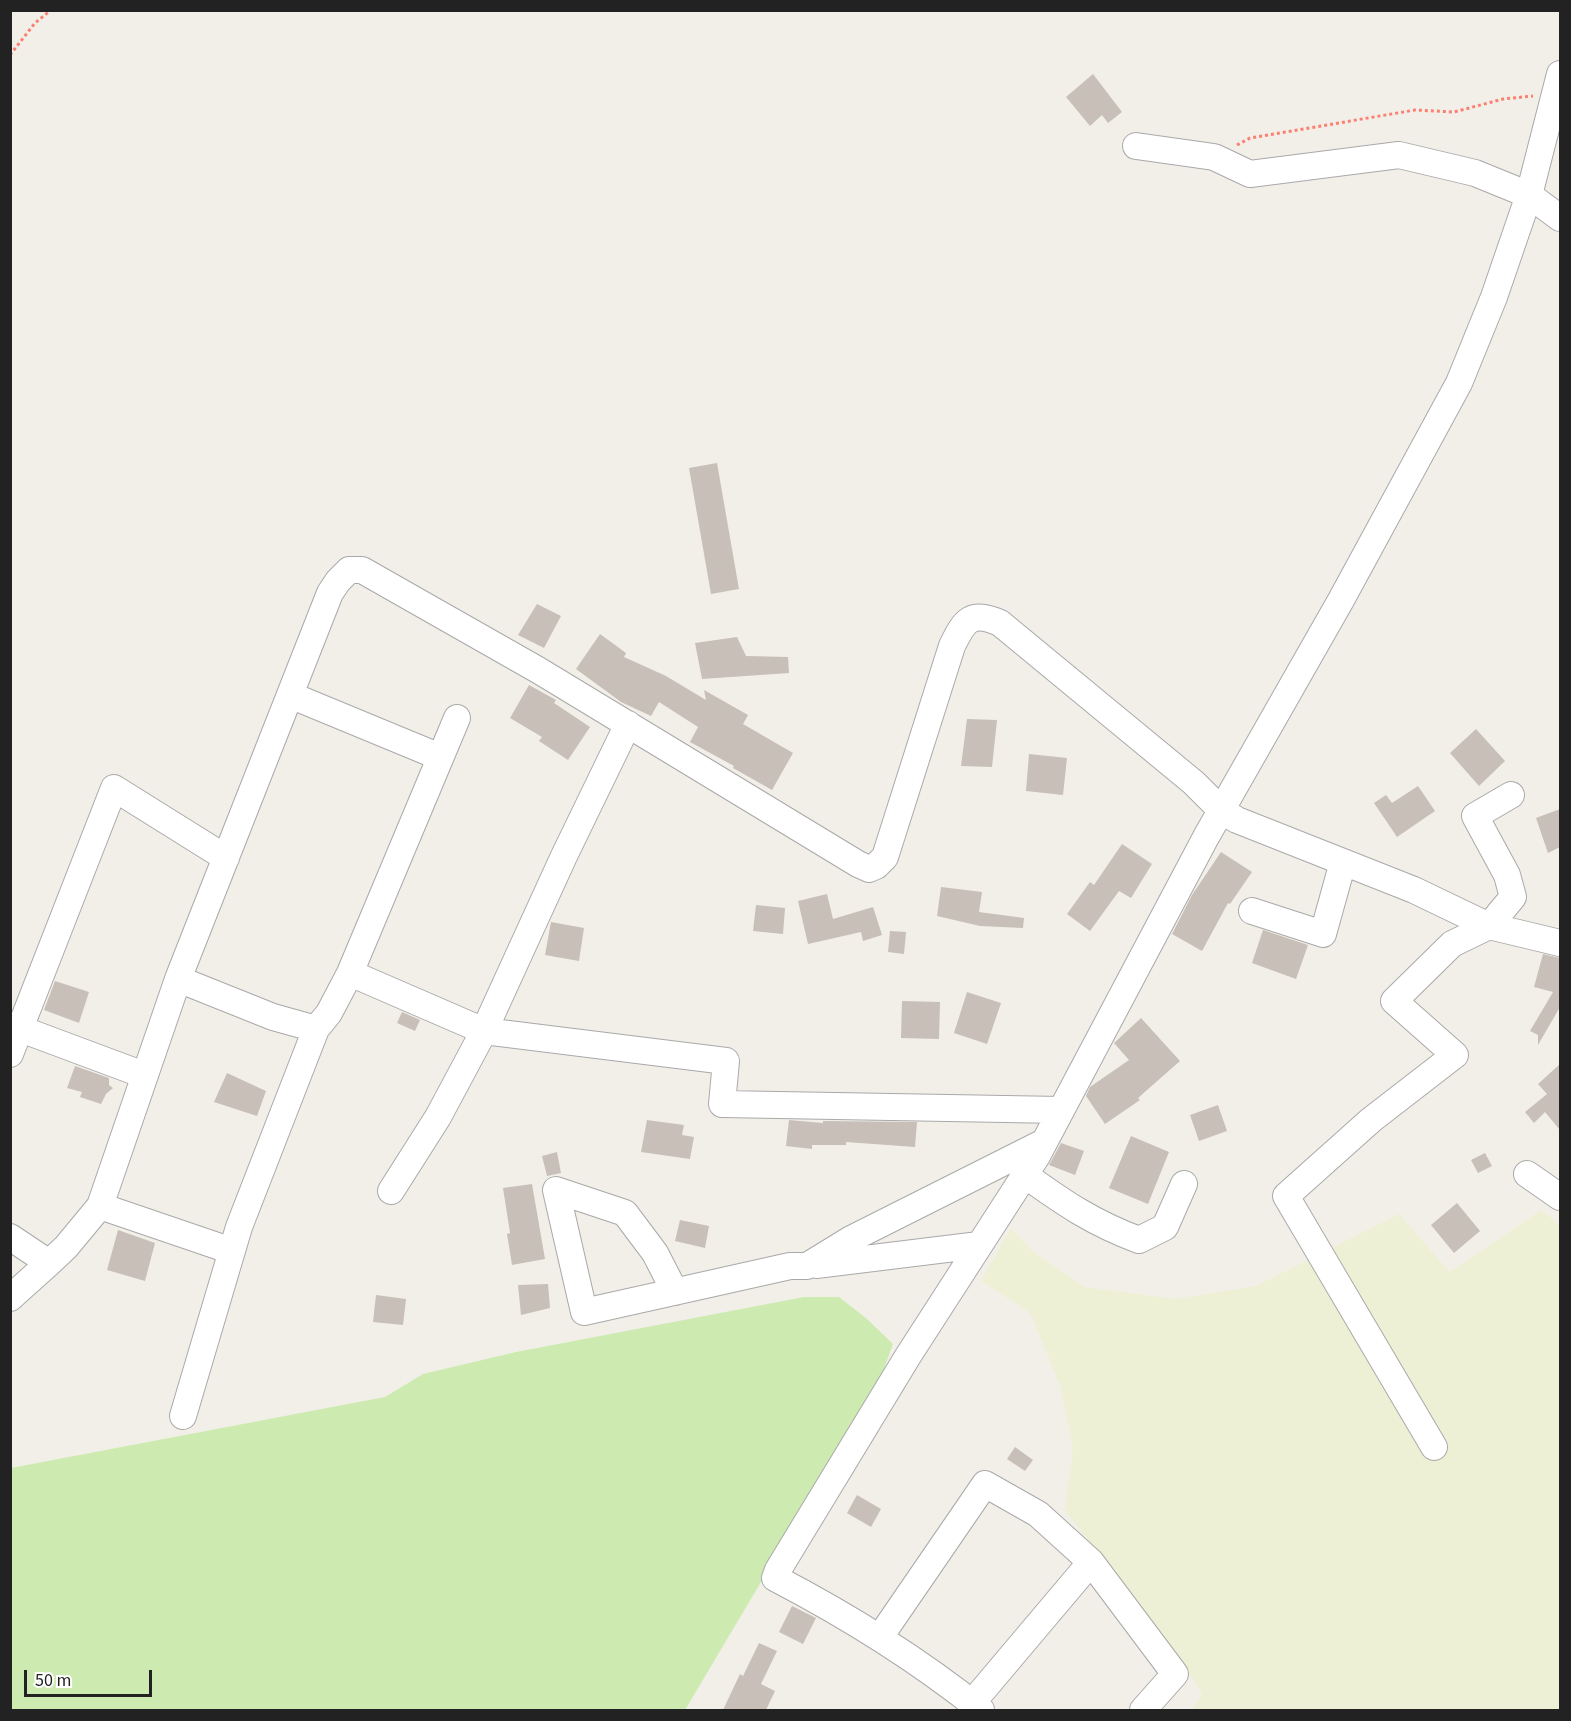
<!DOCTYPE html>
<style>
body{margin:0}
#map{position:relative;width:1571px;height:1721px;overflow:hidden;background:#f2efe9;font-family:"Source Sans 3",sans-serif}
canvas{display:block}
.frame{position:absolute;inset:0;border:12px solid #222;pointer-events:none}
.scale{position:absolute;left:24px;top:1670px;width:128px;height:27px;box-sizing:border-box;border:3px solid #222;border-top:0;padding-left:8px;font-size:18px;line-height:21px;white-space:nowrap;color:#222;-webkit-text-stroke:4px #fff;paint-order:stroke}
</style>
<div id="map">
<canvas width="1571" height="1721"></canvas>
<div class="frame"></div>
<div class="scale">50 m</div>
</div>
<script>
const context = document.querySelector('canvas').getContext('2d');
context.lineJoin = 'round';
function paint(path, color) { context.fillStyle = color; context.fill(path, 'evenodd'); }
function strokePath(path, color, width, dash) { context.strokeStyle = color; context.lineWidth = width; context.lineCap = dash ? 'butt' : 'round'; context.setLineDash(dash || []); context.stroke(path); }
paint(new Path2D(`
 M1541 1210 1560 1225V1710H1191L1202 1695 1184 1665 1065 1510 1073 1448 1060 1385 1030 1313 981 1281 1011 1228 1034 1252 1085 1287 1175 1299 1256 1286 1399 1214 1450 1272Z`), '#eef0d5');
paint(new Path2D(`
 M804 1297H839L867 1319 893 1344 878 1385 685 1710H11V1468L385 1397 423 1374 516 1352Z`), '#cdebb0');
paint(new Path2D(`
 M1093 74 1122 112 1108 123 1102 115 1090 126 1066 97Z
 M717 463 739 589 711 594 689 468Z
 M537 604 561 616 544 648 518 635Z
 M600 634 626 653 624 657 666 676 706 700 704 690 748 715 743 724 793 753 772 790 733 768 734 766 690 742 698 727 659 702 651 716 621 702 576 669Z
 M737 637 746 656 788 657 789 673 702 679 695 643Z
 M529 685 556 700 554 703 590 727 568 760 539 741 542 737 510 718Z
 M967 719 997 720 992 767 961 766Z
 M1476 729 1505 761 1479 786 1450 753Z
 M1029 754 1067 758 1063 795 1026 791Z
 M1418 786 1435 811 1397 837 1374 803 1386 795 1392 803Z
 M1560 809V847L1548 853 1536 818Z
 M1122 844 1152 864 1131 898 1119 891 1090 931 1067 914 1090 882 1094 885Z
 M1221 852 1252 872 1230 904 1228 903 1202 951 1172 934 1192 895Z
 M941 887 982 892 979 912 1024 918 1023 928 980 926 937 916Z
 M827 894 833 919 873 907 882 935 863 941 861 932 808 944 798 901Z
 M756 905 785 908 783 934 753 931Z
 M551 922 584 928 579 961 545 955Z
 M1263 930 1308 945 1296 979 1252 963Z
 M890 931 906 932 904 954 888 952Z
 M1543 954 1560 958V1007L1538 1045V1035L1530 1031 1553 992 1534 987Z
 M55 981 89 992 79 1023 44 1010Z
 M967 992 1001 1003 987 1044 954 1033Z
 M902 1001 940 1002 939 1039 901 1038Z
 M402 1012 420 1020 415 1031 397 1023Z
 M1141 1018 1180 1061 1138 1098 1140 1100 1105 1124 1086 1096 1090 1087 1129 1060 1114 1043Z
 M1560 1064V1130L1545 1112 1534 1123 1525 1112 1547 1094 1538 1084Z
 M75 1066 109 1078V1085L113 1088 106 1094 101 1104 80 1097 82 1092 67 1088Z
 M227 1073 266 1091 257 1116 214 1102Z
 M1218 1105 1227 1131 1199 1141 1190 1115Z
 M647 1120 684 1125 682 1135 694 1137 690 1159 641 1152Z
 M789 1120 823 1123V1121L917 1122 915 1147 846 1142V1145H812V1149L786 1146Z
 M1131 1136 1169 1152 1148 1204 1109 1188Z
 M1061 1143 1084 1151 1075 1175 1049 1165Z
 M557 1152 561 1173 547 1176 542 1156Z
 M1485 1153 1492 1166 1478 1173 1471 1160Z
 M532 1184 545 1259 512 1265 507 1234 510 1233 503 1188Z
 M1457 1203 1480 1231 1454 1253 1431 1225Z
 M680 1220 709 1226 705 1248 675 1241Z
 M118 1230 155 1243 145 1281 107 1270Z
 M548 1284 550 1308 521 1315 518 1285Z
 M376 1295 406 1299 403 1325 373 1322Z
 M1015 1447 1033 1460 1025 1471 1007 1459Z
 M857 1495 881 1509 871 1527 847 1513Z
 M792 1606 816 1618 803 1644 779 1632Z
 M759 1643 777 1651 761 1684 775 1691 766 1710H723L740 1674 743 1676Z`), '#c7bfb8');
const minor = new Path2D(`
 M1136 146 1214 157 1250 174 1399 155 1475 173 1529 195 1560 218
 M290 695 440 757
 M457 718 350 973 484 1031 726 1061 722 1104 1061 1110
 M1252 911 1323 934 1343 862
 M178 979 273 1017 316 1029 329 1013 350 973
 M10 1025 144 1075
 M10 1054 114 788 226 858
 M1527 1174 1560 1197
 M1025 1175C1064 1203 1093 1223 1139 1240L1165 1227 1184 1184
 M391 1191 438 1117 484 1031 564 856 628 724
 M100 1206 178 979 330 593 338 581 349 570H362L538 670 858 864 869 869 876 866 885 857 952 646C965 619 971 611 1000 623L1194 783 1222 811 1237 820 1414 890 1489 926 1560 943
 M10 1237 49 1263 66 1247 100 1206 232 1251
 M816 1265 979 1245
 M675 1292 655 1253 625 1213 556 1190 584 1312 790 1266H807L851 1239 1044 1142
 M10 1298 49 1263
 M183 1416 239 1227 316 1029
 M1434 1447 1286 1196 1371 1120 1455 1055 1394 1001 1452 944 1489 926 1513 897 1507 875 1475 816 1511 795
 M880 1637 985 1484 1038 1514 1091 1562
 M972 1703 1091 1562 1175 1674 1143 1710
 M981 1710C917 1659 848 1616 775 1578L778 1570 908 1356 1037 1156 1206 837 1341 600 1459 383 1494 297 1529 195 1560 74`);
strokePath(minor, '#a9a9a9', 28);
strokePath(new Path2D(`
 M10 55 35 23 51 10
 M1237 145 1250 138 1415 110 1454 112 1503 99 1533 96`), '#fa8072', 3, [3, 3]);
strokePath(minor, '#fff', 26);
</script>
